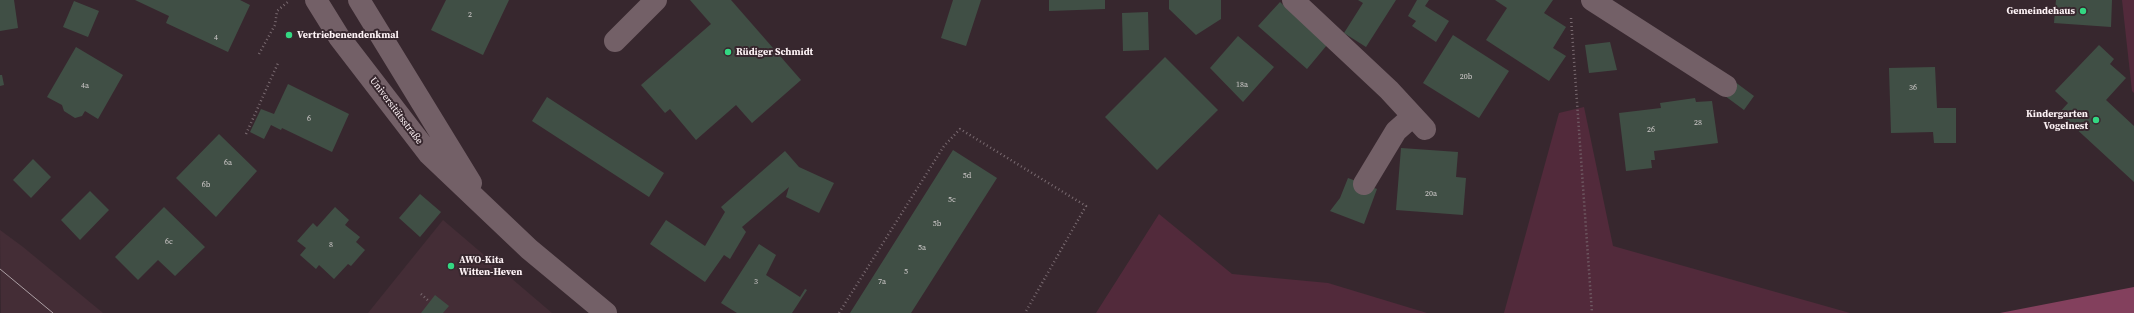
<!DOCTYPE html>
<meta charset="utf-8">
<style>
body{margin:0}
canvas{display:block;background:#37272e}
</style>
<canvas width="2134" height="313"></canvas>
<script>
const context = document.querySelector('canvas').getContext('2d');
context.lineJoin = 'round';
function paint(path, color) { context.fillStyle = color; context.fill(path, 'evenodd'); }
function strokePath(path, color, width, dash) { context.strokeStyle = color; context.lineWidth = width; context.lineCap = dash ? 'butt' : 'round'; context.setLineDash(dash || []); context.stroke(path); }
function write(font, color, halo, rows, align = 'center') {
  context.font = font + ' "Source Serif 4",serif'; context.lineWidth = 4; context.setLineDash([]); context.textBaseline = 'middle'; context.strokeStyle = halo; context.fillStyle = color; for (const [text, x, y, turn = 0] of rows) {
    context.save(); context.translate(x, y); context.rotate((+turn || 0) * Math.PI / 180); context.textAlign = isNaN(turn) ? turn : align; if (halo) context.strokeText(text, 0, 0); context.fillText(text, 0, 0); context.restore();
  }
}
paint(new Path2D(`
 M443 220 552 313H368Z
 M0 230 23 247 103 313H1Z`), '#442d36');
paint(new Path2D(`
 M2122 0H2134V93L2132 91Z
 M1584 107 1613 246 1850 313H1504L1559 113Z
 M1159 214 1232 274 1328 283 1427 313H1096Z`), '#522a3b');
paint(new Path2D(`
 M2134 287V313H2000Z`), '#83405d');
paint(new Path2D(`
 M0 0H14L18 28 0 31Z
 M135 0H240L250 5 228 52 166 23 169 16Z
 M446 0H509L483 55 431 30Z
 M690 0H731L801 80 752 123 736 105 696 140 670 109 665 113 641 85 711 24Z
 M953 0H981L966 46 941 38Z
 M1049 0H1105V9L1049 11Z
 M1169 0H1221V19L1196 35 1169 9Z
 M1358 0H1396L1366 47 1344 33 1363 3Z
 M1417 0H1429L1425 6 1449 21 1436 42 1412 26 1416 21 1408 16Z
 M1495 0H1553L1544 13 1566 27 1553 48 1566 56 1549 81 1486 40 1507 8Z
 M2056 0H2112L2111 27 2054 23Z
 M74 1 99 11 88 37 63 27Z
 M1280 2 1327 45 1307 69 1258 26Z
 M1148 12 1149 50 1123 51 1122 13Z
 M1453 35 1509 71 1479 118 1423 83Z
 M1238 36 1274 67 1243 102 1210 68Z
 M1610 42 1617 70 1589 73 1585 45Z
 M2099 45 2114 59 2110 64 2126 78 2106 100 2134 126V182L2059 113 2068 103 2055 91Z
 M76 47 123 75 98 119 85 111 82 116 75 118 64 111 62 105 47 97Z
 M1165 57 1218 110 1157 170 1105 117Z
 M1935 67 1937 108H1956V143H1934L1933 132 1891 133 1889 68Z
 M0 75H2L4 85 0 86Z
 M1731 79 1754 96 1744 110 1721 93Z
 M288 84 349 114 332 152 282 128 281 130 271 125 264 139 250 132 261 109 274 114Z
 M547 97 664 173 649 197 532 121Z
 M1695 98 1696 102 1712 101 1718 143 1654 151 1655 160H1651L1652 168 1626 171 1619 113 1661 108 1660 103Z
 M219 134 257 171 216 217 176 178Z
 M1401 148 1458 152 1456 177 1466 178 1463 215 1396 210Z
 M953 150 997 178 911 313H850Z
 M785 151 799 167 834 183 819 213 786 197 789 187 742 227 746 232 730 259 724 255 705 282 650 244 666 220 705 246 725 212 721 207Z
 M33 159 51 177 31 198 13 180Z
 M1348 178 1377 189 1364 224 1330 211 1340 198Z
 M90 191 109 210 80 240 61 220Z
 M420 194 441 212 420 237 399 218Z
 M164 207 205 247 175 276 158 260 138 280 115 257Z
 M335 207 349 220 345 225 360 237 356 242 365 250 351 266 348 264 334 279 319 265 316 269 300 255 306 248 297 241 313 223 317 227Z
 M759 244 776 255 766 275 800 297 805 289 807 290 792 313H737L721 303Z
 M435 295 449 306 443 313H421Z`), '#404f45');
strokePath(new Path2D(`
 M1571 18 1592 313
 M259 54 275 25 277 11 289 1
 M246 134 279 61
 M421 294 430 302
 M839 313 944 146 960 129 1086 206 1025 313`), '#796a70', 2.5, [1, 3]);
strokePath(new Path2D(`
 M316 0 339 37 429 154 529 249 606 313
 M359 0 471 183
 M1293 0 1389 90 1425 129
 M1592 0 1726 86
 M615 41 656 0
 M1364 184 1396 131 1413 116`), '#736067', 22);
strokePath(new Path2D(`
 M0 269 53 313`), '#ac9fa4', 1);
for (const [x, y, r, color] of [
 [2083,11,4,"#33d882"],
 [289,35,4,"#33d882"],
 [728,52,4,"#33d882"],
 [2096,120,4,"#33d882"],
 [451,266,4,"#33d882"]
]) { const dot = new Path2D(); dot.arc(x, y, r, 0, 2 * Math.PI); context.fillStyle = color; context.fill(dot); strokePath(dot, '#37272e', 1.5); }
write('8px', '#cec9c9', null, [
 ["2",470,15],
 ["4",216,38],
 ["20b",1466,77],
 ["18a",1242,85],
 ["4a",85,86],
 ["36",1913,88],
 ["6",309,119],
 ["28",1698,123],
 ["26",1651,130],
 ["6a",228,163],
 ["5d",967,176],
 ["6b",206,185],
 ["20a",1431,194],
 ["5c",952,200],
 ["5b",937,224],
 ["6c",169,242],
 ["8",331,245],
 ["5a",922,248],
 ["5",906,272],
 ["3",756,282],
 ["7a",882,282]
]);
write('bold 10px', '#fdf2f5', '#37272e', [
 ["Gemeindehaus",2075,11,"right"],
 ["Vertriebenendenkmal",297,35],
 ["Rüdiger Schmidt",736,52],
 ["Kindergarten",2088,114,"right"],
 ["Vogelnest",2088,126,"right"],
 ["AWO-Kita",459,260],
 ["Witten-Heven",459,272]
], 'left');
write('10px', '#fdf2f5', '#37272e', [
 ["Universitätsstraße",396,111,53]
]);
</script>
